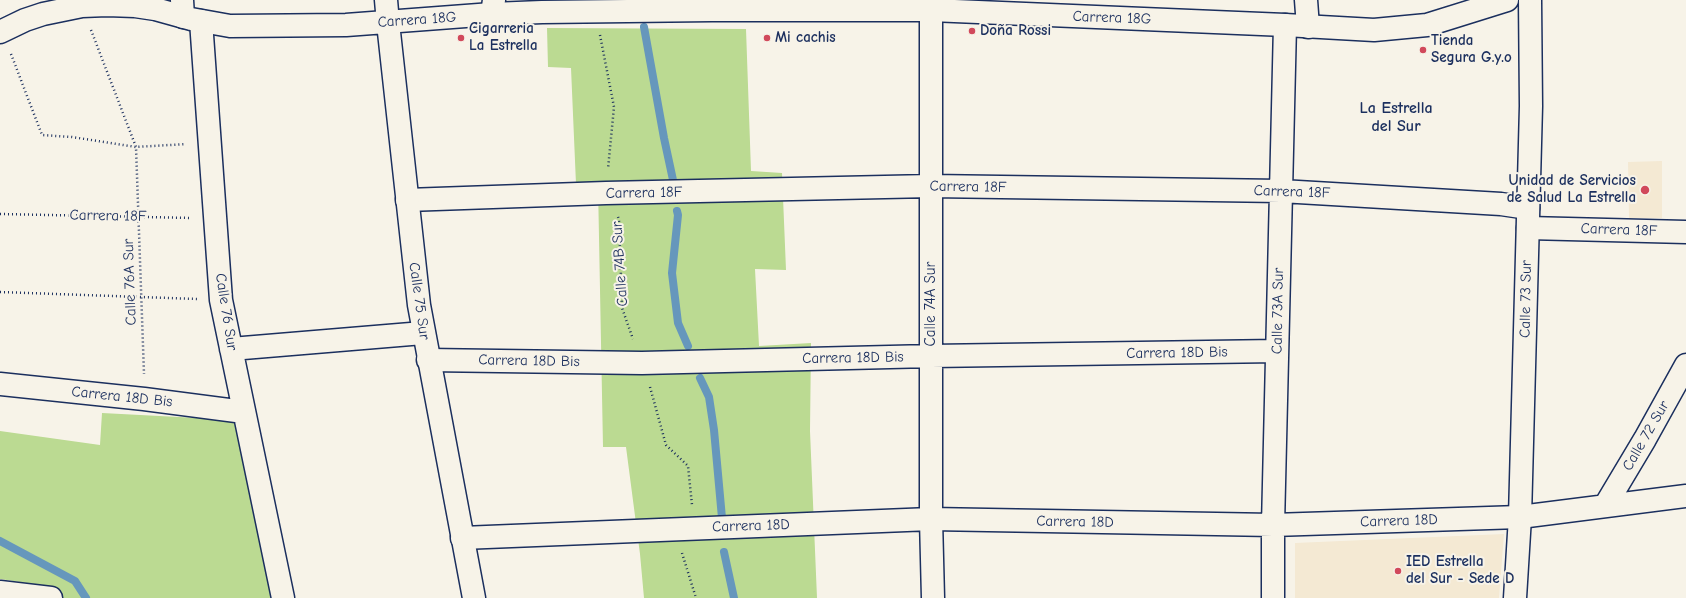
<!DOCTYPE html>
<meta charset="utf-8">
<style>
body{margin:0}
canvas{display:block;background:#f7f3e8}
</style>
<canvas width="1686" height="598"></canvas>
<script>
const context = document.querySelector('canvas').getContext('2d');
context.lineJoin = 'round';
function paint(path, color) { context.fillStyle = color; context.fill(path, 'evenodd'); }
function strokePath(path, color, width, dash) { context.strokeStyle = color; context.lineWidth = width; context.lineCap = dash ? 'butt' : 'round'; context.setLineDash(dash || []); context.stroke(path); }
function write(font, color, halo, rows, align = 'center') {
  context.font = font + ' "Comic Neue",sans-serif'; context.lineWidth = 4; context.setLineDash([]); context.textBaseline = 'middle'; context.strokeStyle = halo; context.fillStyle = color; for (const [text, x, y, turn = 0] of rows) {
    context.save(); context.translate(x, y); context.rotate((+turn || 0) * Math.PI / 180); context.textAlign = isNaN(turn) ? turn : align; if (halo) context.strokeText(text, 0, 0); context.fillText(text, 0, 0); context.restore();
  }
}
paint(new Path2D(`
 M1662 161V218H1629L1628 162Z
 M1504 534 1499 598H1295V543Z`), '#f4e9d3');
paint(new Path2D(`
 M547 28 746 29 751 171 782 173 786 270 755 269 759 346 811 343 810 431 817 598H644L640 554 626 447H603L598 185 576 184 571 68 548 67Z
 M102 413 236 420 272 598H57L53 587 0 579V431L100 445Z`), '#bbda92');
strokePath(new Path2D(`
 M644 27 664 138 673 180
 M677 211 678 215 672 273 678 323 688 346
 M700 378 709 397 714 430 722 518
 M0 541 75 581 86 598
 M724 552 734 598`), '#6697bc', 8);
const street = new Path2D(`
 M182 0 183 17
 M386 0 388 23
 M1306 0 1308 27
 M931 10V519L933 598
 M492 14 494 0
 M201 21 221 300 283 598
 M407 200 606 193 931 186 1281 191 1501 204 1528 208
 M1528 228 1686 232
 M231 349 423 333
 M428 360 642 363 931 356 1277 351
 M0 384 144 399 244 412
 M1605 506 1645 439 1686 365
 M462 538 931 519 1273 525 1520 517 1686 496
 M0 592 51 598
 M1273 598V525L1285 25`);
const secondary = new Path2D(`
 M388 23 419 305 474 598
 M0 32 25 20 43 14 82 6 107 5 135 6 155 9 191 19 230 26 346 25 492 14 542 12 712 10H931L1285 25 1374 30 1427 25 1507 0
 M1515 598 1520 517 1531 106 1530 0`);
strokePath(street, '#1b2f5e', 25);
strokePath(secondary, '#1b2f5e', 25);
strokePath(new Path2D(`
 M91 30 136 147 144 374
 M600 35 614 107 608 169
 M11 54 42 135 72 137 136 147 186 144
 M0 214 191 218
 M618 217 619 220 622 308 633 339
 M0 292 197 299
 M650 387 666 445 688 466 692 505
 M682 553 696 598`), '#1b2f5e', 2.5, [1, 3]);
strokePath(street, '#f7f3e8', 22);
strokePath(secondary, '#f7f3e8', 22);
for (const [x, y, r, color] of [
 [972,31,4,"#d1495b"],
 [461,38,4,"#d1495b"],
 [767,38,4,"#d1495b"],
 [1423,50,4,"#d1495b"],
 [1645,190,5,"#d1495b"],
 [1398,571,4,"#d1495b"]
]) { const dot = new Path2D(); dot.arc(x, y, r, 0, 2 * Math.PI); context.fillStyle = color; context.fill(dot); strokePath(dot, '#f7f3e8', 1.5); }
write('15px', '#1b2f5e', '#f7f3e8', [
 ["Carrera 18G",1112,18,2],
 ["Carrera 18G",417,20,-4],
 ["Carrera 18F",968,187,1],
 ["Carrera 18F",1292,192,2],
 ["Carrera 18F",644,193,-1],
 ["Carrera 18F",108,216,1],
 ["Carrera 18F",1619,230,2],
 ["Calle 74B Sur",620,264,-94],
 ["Calle 76A Sur",130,282,-92],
 ["Calle 73 Sur",1526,299,-89],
 ["Calle 75 Sur",419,301,82],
 ["Calle 74A Sur",931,304,-90],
 ["Calle 73A Sur",1278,311,-89],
 ["Calle 76 Sur",226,312,81],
 ["Carrera 18D Bis",1177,353,-1],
 ["Carrera 18D Bis",853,358,-1],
 ["Carrera 18D Bis",529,361,1],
 ["Carrera 18D Bis",122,397,6],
 ["Calle 72 Sur",1646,436,-60],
 ["Carrera 18D",1399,521,-2],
 ["Carrera 18D",1075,522,1],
 ["Carrera 18D",751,526,-2]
]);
write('bold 15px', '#1b2f5e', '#f7f3e8', [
 ["Cigarreria",469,29],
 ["La Estrella",469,46],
 ["Doña Rossi",980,31],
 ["Mi cachis",775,38],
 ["Tienda",1431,41],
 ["Segura G.y.o",1431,58],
 ["Unidad de Servicios",1636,181,"right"],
 ["de Salud La Estrella",1636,198,"right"],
 ["IED Estrella",1406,562],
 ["del Sur - Sede D",1406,579]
], 'left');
write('bold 16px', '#1b2f5e', '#f7f3e8', [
 ["La Estrella",1396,108],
 ["del Sur",1396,126]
]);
</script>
